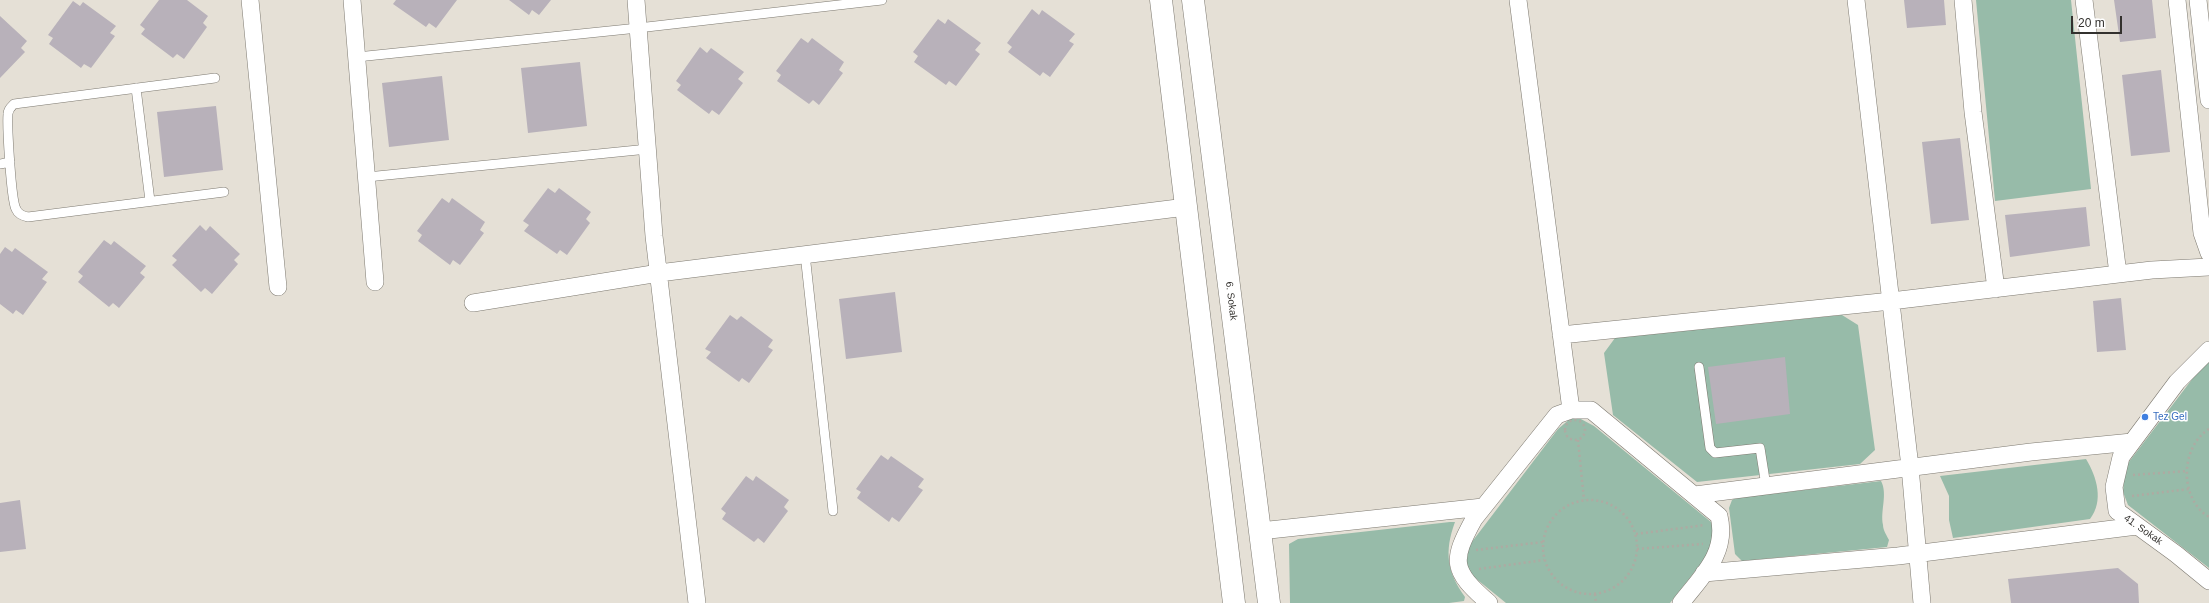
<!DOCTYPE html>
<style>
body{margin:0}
#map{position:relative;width:2209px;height:603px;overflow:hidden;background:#e5e0d6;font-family:Arial,sans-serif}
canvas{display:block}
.scale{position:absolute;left:2071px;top:16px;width:51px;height:18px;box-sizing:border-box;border:2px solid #33312e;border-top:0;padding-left:5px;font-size:12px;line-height:14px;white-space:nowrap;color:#33312e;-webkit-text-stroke:3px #fff;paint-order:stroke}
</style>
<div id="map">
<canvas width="2209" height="603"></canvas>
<div class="scale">20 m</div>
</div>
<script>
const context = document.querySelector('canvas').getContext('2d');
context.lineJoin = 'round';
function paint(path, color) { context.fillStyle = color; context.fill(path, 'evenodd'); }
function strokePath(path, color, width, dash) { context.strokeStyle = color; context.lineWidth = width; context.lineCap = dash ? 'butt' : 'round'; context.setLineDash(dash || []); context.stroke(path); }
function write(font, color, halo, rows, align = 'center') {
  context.font = font + ' Arial,sans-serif'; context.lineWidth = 3; context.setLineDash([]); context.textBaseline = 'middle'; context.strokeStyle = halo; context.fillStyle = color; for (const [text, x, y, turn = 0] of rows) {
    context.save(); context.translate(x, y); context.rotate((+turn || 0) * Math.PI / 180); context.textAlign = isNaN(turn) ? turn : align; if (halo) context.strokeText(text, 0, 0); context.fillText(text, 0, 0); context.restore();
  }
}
paint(new Path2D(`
 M1976 0H2071L2091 189 1995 201Z
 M1842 315 1858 325 1875 450 1860 464 1697 482 1613 415 1604 353 1615 338Z
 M2209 361V568L2128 505 2123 492 2125 467 2203 365Z
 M1571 418H1579L1594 426 1711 522 1716 537 1711 551 1670 603H1506L1474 577 1465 564 1468 547 1558 429Z
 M2086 459C2097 477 2104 501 2090 519L1953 538 1949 520V496L1940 476Z
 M1881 481C1888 494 1880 511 1883 525 1883 530 1887 536 1889 540L1887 547 1742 561 1735 554 1729 508 1732 500 1736 498Z
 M1450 522H1455C1444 552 1447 572 1465 597L1464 601 1449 603H1290L1289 544 1298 539Z`), '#97bba9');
paint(new Path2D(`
 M159 0H187L208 16 203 23 207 27 184 59 177 54 173 58 141 34 145 29 140 25Z
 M396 0H457L436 28 429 23 426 27 393 4Z
 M509 0H551L539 15 532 10 529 15Z
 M1904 0H1944L1946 25 1907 28Z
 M2114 0H2152L2156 38 2120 42Z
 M73 1 80 6 83 2 116 26 110 33 115 36 91 68 84 64 81 68 49 44 53 38 48 35Z
 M1032 9 1039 15 1042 10 1075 34 1069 41 1074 44 1050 77 1043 72 1040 76 1008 52 1012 47 1007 43Z
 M0 16 27 41 21 48 25 52 0 78Z
 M938 19 945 24 948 19 981 43 975 50 980 54 956 86 949 81 946 85 914 62 918 56 913 52Z
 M801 38 808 43 812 38 844 62 839 70 843 73 819 105 813 100 809 104 777 81 781 75 776 71Z
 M700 47 707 53 711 48 744 72 738 79 743 83 719 115 712 110 709 114 677 90 681 85 676 81Z
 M580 62 587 126 528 133 521 68Z
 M2161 70 2170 152 2131 156 2122 75Z
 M442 76 449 140 389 147 382 83Z
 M216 106 223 170 164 177 157 112Z
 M1960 138 1969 220 1931 224 1922 142Z
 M548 188 555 193 559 188 591 212 586 219 590 223 567 255 560 250 557 254 524 231 529 225 523 221Z
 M442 198 449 203 452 198 485 222 480 230 484 233 460 265 453 260 450 265 418 241 422 235 417 231Z
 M2086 207 2090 246 2010 257 2005 215Z
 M200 225 206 231 210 226 240 254 234 260 238 264 212 294 205 288 201 292 172 265 177 260 172 256Z
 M104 240 111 245 114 241 146 266 140 273 145 277 119 308 113 303 109 307 78 282 83 276 78 272Z
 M5 247 12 252 15 248 48 272 42 279 47 282 23 315 16 310 13 314 0 304V254Z
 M895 292 902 352 846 359 839 299Z
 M2121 298 2126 350 2097 352 2093 301Z
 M730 315 737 320 741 316 773 340 768 347 773 350 749 383 742 378 739 382 706 358 711 352 705 349Z
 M1785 357 1790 414 1716 424 1708 367Z
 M881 455 888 460 891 456 924 479 918 487 923 490 899 522 892 517 889 522 857 498 861 492 856 489Z
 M746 476 753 481 756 476 789 500 784 507 788 511 764 543 758 538 754 542 722 519 726 513 721 509Z
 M20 500 26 549 0 552V503Z
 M2118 568 2138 584 2139 603H2011L2008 579Z`), '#b8b1ba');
const lane = new Path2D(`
 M357 57 638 28 882 0
 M215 78 14 104C11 107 8 109 8 114 7 126 11 200 16 209 18 214 23 216 28 217L224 192
 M136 88 150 201
 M0 164 10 162
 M367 177 648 149
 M805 254 833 511
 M1699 367 1710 448 1715 453 1760 448 1766 486`);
const street = new Path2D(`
 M250 0 278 287
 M352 0 375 282
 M636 0 654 236 697 603
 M1518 0 1571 410
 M1856 0 1910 467 1922 603
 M1963 0 1973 112 1996 289
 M2084 0 2118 274
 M2177 0 2202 233 2209 253
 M2198 0 2209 100
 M473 303 659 273 1186 207
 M1561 335 1891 301 2152 270 2209 267
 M2209 350 2177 382 2121 457 2114 487 2117 511 2176 554 2209 581
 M1695 495 2031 452 2132 442
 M1260 531 1483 507
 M1704 573 1898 556 2137 526
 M1489 603C1451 570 1451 561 1474 519L1557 415 1571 410H1591L1719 516C1728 553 1702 576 1681 603`);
const secondary = new Path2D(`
 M1161 0 1234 603
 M1193 0 1269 603`);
strokePath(lane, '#7d7970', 10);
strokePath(street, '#7d7970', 18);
strokePath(secondary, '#7d7970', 23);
strokePath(new Path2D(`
 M1565 430a10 10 0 1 1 20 0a10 10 0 1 1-20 0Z
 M2209 429C2180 447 2179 499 2209 517
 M1578 440 1584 500
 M2133 475 2187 471
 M2132 496 2189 489
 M1543 547a47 47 0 1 1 94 0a47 47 0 1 1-94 0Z
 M1636 534 1705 525
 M1637 549 1703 544
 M1476 550 1543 542
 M1479 569 1544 560
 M1595 594 1596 603`), '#aeaaa2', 2.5, [2, 3]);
strokePath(lane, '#fff', 9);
strokePath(street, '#fff', 17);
strokePath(secondary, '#fff', 22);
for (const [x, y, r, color] of [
 [2145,417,4,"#3f7fe0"]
]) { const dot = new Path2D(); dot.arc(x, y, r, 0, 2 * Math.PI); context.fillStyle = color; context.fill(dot); strokePath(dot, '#fff', 1.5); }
write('10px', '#33312e', '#fff', [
 ["6. Sokak",1231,301,83],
 ["41. Sokak",2143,530,35]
]);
write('10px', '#366cbe', '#fff', [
 ["Tez Gel",2153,417]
], 'left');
</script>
